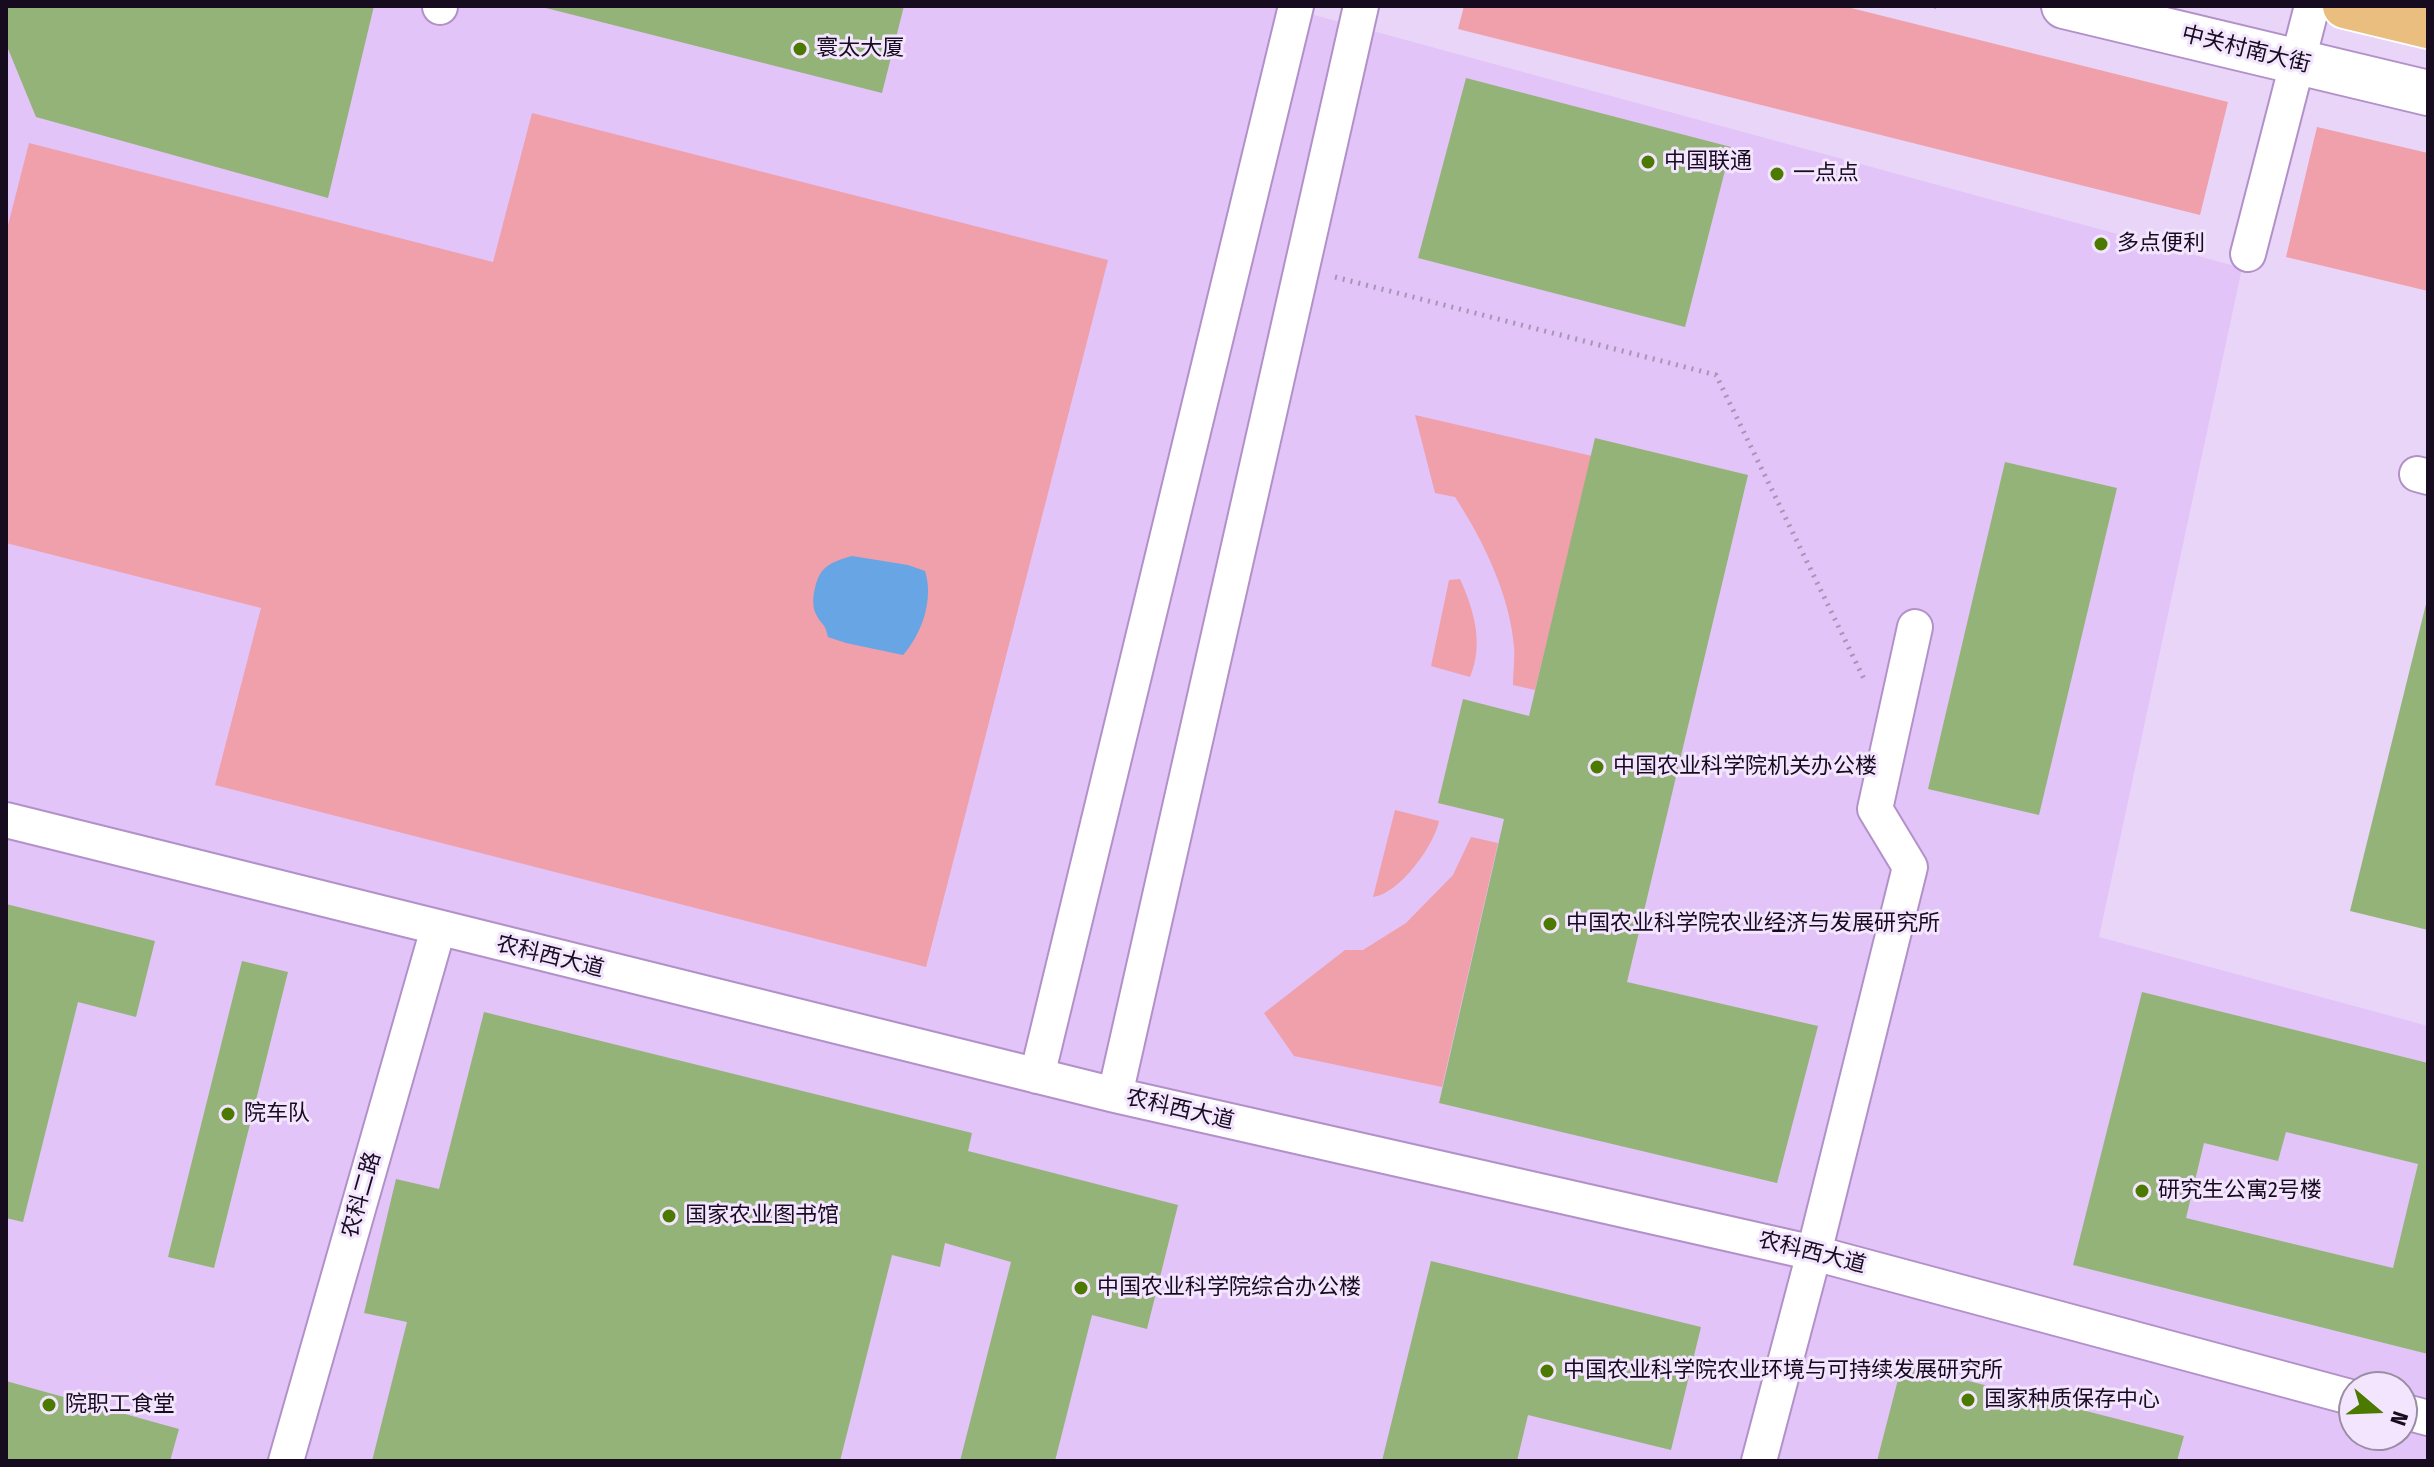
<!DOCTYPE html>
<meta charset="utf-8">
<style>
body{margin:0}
#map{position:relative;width:2434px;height:1467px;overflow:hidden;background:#e9d5f8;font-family:"Fira Sans Condensed",sans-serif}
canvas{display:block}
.frame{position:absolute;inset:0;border:8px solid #170b1f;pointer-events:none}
.north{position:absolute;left:2338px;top:1371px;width:80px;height:80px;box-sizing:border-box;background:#f3e5fd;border:2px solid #9b8ea4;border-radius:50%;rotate:109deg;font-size:22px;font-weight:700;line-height:32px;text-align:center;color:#170b1f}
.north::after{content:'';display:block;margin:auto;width:28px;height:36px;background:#4c7a00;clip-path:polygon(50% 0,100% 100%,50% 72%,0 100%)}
</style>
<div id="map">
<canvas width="2434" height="1467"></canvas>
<div class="frame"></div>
<div class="north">N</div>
</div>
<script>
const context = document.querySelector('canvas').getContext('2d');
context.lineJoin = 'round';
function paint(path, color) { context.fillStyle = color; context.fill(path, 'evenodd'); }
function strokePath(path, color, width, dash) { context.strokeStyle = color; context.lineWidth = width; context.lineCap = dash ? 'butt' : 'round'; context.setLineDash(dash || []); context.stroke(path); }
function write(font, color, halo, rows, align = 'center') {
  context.font = font + ' "Fira Sans Condensed","Noto Sans SC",sans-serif'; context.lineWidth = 6; context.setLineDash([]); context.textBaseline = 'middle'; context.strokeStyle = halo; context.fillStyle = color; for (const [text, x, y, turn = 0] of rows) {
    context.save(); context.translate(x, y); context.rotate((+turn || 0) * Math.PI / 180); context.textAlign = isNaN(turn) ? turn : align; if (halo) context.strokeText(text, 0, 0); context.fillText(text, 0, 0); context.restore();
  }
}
paint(new Path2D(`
 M6 6H1281L2242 268 2099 937 2428 1026V1461H6ZM2354 1387H2402V1435H2354Z`), '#e2c4f8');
paint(new Path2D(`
 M1464 6H1843L2228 102 2200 215 1458 29Z
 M532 113 1108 260 926 967 215 785 261 608 6 543V233L29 143 493 262Z
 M2317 127 2428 153V291L2286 257Z
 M1415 415 1592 456 1535 690 1513 685C1513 673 1515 660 1514 647 1510 595 1483 540 1455 497L1435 493Z
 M1460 579C1474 610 1484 644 1470 677L1431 666 1449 580Z
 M1395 810 1439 821C1434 846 1399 894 1373 897Z
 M1471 837 1498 843 1442 1087 1294 1056 1264 1013 1345 950H1363L1406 923 1453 875Z`), '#efa0aa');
paint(new Path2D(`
 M852 556 908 565 925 571C934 599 922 634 903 655L846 643 828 637C825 622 821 625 816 614 812 607 813 595 815 588 820 566 831 562 852 556Z`), '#67a5e5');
paint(new Path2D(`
 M6 6H374L328 198 36 117 6 44Z
 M538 6H904L882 93Z
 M1466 78 1731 147 1685 327 1418 258Z
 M1595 438 1748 475 1627 982 1818 1026 1777 1183 1439 1103 1504 819 1438 803 1463 699 1529 716Z
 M2005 462 2117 488 2039 815 1928 789Z
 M2427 600H2428V930L2350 911Z
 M6 904 155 941 136 1017 78 1002 23 1222 6 1218Z
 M242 961 288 972 214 1268 168 1257Z
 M2142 992 2428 1063V1354L2073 1265ZM2286 1132 2418 1164 2393 1268 2186 1218 2204 1143 2278 1161Z
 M484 1012 972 1133 968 1151 1178 1205 1147 1329 1092 1315 1055 1461H960L1011 1262 945 1243 940 1267 892 1255 840 1461H372L407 1322 364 1313 396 1179 439 1189Z
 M1431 1261 1701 1327 1671 1450 1528 1415 1517 1461H1382Z
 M1902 1364 2184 1436 2177 1461H1877Z
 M6 1381 179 1429 170 1461H6Z`), '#94b379');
const minor = new Path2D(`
 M440 6V7
 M2248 254 2312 6
 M2417 474 2428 477
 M6 820 1115 1095 1814 1253 2354 1398
 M1037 1076 1296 6
 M1115 1095 1361 6
 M2402 1411 2428 1418
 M286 1461 438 929
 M1759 1461 1814 1253 1910 867 1875 809 1915 627`);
const tertiary = new Path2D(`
 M2064 6 2428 93`);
const primary = new Path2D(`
 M2345 6 2428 26`);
strokePath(minor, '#b291c9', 38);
strokePath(tertiary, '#b291c9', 48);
strokePath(primary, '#fff', 48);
strokePath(new Path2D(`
 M1934 6H1936
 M1335 277 1716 375 1865 681`), '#a795b4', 5, [2, 6]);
strokePath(minor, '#fff', 34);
strokePath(tertiary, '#fff', 44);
strokePath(primary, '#e9be7e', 44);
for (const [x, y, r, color] of [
 [800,49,8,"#4c7a00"],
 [1648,162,8,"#4c7a00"],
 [1777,174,8,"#4c7a00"],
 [2101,244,8,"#4c7a00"],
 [1597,767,8,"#4c7a00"],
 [1550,924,8,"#4c7a00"],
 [228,1114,8,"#4c7a00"],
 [2142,1191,8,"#4c7a00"],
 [669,1216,8,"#4c7a00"],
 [1081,1288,8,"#4c7a00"],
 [1547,1371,8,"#4c7a00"],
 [1968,1400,8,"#4c7a00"],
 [49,1405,8,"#4c7a00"]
]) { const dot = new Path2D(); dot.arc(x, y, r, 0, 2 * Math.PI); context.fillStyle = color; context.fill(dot); strokePath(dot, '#f3e5fd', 3); }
write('22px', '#170b1f', '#f3e5fd', [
 ["寰太大厦",816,49],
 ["中国联通",1664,162],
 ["一点点",1793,174],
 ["多点便利",2117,244],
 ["中国农业科学院机关办公楼",1613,767],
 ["中国农业科学院农业经济与发展研究所",1566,924],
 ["院车队",244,1114],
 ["研究生公寓2号楼",2158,1191],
 ["国家农业图书馆",685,1216],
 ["中国农业科学院综合办公楼",1097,1288],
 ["中国农业科学院农业环境与可持续发展研究所",1563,1371],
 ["国家种质保存中心",1984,1400],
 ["院职工食堂",65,1405]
], 'left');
write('22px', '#170b1f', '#f3e5fd', [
 ["中关村南大街",2246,50,14],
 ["农科西大道",550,957,14],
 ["农科西大道",1180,1110,13],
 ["农科二路",362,1195,-74],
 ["农科西大道",1812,1253,14]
]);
</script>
